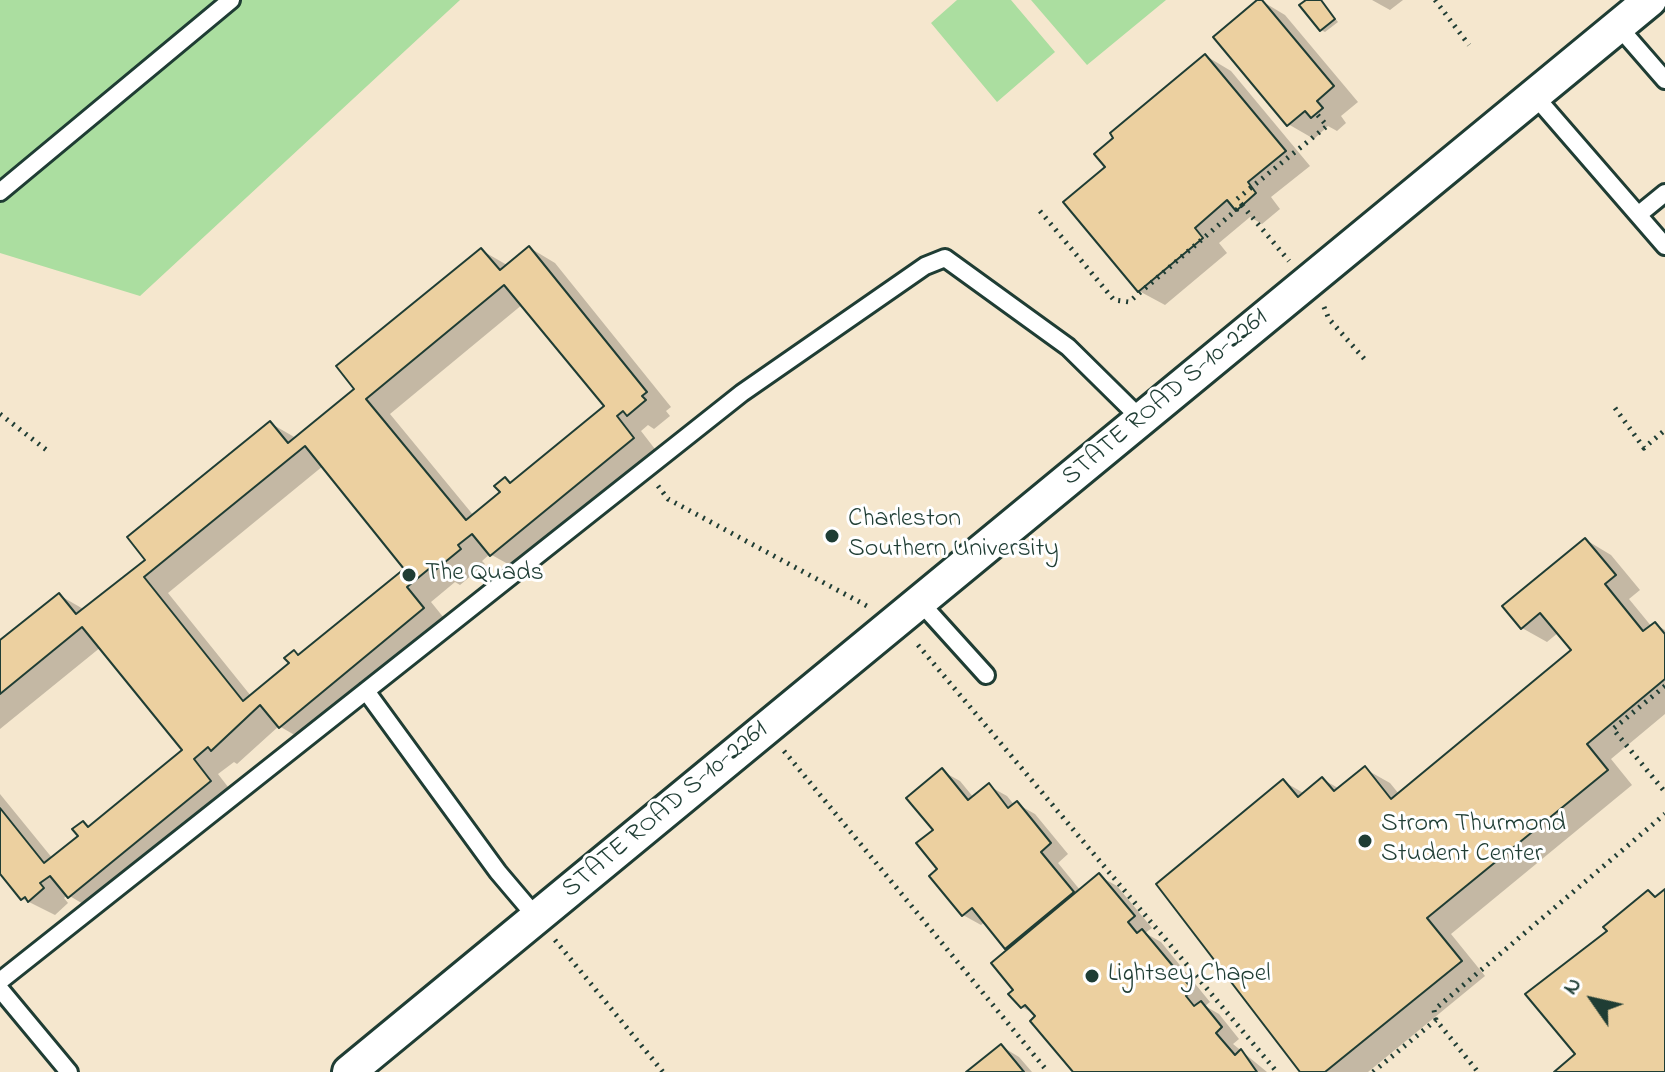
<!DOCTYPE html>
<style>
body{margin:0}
#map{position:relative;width:1665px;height:1072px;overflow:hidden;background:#f9f1e2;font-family:"Indie Flower",sans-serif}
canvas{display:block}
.north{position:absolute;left:1553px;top:960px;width:80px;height:80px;-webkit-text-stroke:6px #fff;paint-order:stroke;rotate:304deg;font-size:22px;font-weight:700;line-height:32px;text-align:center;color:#1f3d34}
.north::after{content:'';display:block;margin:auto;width:28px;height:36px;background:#1f3d34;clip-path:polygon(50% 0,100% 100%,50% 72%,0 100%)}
</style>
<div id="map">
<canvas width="1665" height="1072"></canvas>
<div class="north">N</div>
</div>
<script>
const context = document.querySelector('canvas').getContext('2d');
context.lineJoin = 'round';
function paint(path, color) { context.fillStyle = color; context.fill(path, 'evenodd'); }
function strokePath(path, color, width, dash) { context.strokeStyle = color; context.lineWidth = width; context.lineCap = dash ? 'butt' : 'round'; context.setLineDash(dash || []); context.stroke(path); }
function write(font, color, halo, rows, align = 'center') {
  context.font = font + ' "Indie Flower",sans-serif'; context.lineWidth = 6; context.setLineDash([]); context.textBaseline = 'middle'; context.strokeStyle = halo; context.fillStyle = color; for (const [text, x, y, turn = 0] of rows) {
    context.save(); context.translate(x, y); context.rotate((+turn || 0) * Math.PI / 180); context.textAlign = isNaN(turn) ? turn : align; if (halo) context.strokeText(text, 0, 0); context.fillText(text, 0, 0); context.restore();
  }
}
paint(new Path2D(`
 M0 0H1665V1072H0Z`), '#f5e7ce');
paint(new Path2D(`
 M0 0H460L140 296 0 253Z
 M957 0H1011L1055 52 997 102 931 23Z
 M1031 0H1166L1087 65Z`), '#abdea0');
paint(new Path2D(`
 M1260 0 1285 15 1358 102 1341 116 1346 123 1337 131 1328 126 1314 139 1288 124Z
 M1309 0H1321L1338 22 1325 32 1321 30Z
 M1372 0H1403L1390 10Z
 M1206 56 1231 71 1310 166 1271 197 1280 209 1262 224 1250 217 1219 243 1227 253 1165 305 1139 291 1107 168Z
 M530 248 555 263 671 407 666 411 670 416 654 429 648 425 641 431 658 453 517 569 490 554 482 561 485 564 460 585 455 582 431 602 448 623 305 741 279 726 237 764 234 762 218 774 235 796 95 911 68 895 64 898 68 903 55 915 23 899 0 871V794L53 859 81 836 83 823 90 827 185 750 101 647 0 729V643L59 595 85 610 147 560 270 423 296 438 357 389 481 250 507 265ZM523 304 606 406 512 484 505 480 502 492 474 516 390 414ZM323 466 407 570 251 696 168 593Z
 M1586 540 1611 555 1640 590 1629 599 1652 627 1655 624 1665 630V714L1611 759 1632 785 1451 934 1485 976 1368 1072H1303L1283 781 1305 794 1322 779 1340 789 1365 769 1390 783 1399 794 1574 651 1559 632 1547 642 1522 628Z
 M942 771 960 781 974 798 989 786 1007 796 1015 806 1017 804 1035 814 1068 854 1058 863 1080 890 1099 876 1117 886 1152 928 1145 933 1161 942 1210 1002 1205 1006 1219 1014 1239 1039 1233 1044 1267 1072H1075L1038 1016 1022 1007 1016 990 993 963 1008 949 986 921 981 925 963 915 940 870 936 830Z
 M1001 1046 1019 1057 1032 1072H969Z`), '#0003');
const building = new Path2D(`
 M1257 0H1262L1334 86 1317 101 1323 108 1311 118 1305 111 1287 126 1213 37Z
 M1306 0H1321L1335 19 1320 31 1299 5Z
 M1205 54 1286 151 1248 182 1256 193 1236 211 1227 200 1195 228 1203 238 1138 292 1063 202 1105 167 1094 154 1113 138 1110 133Z
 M529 246 647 392 642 396 646 400 627 416 623 411 617 416 634 438 490 556 472 534 458 545 461 549 433 572 430 568 407 587 424 608 279 728 260 705 211 751 208 747 194 759 211 781 68 898 50 876 40 883 44 888 28 902 25 897 21 900 0 874V808L44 863 78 836 72 829 83 821 88 827 182 750 82 627 0 694V640L59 593 76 614 145 560 127 537 270 421 288 443 354 389 336 366 481 248 500 270ZM504 285 604 406 510 483 505 477 494 486 500 492 466 520 366 399ZM305 446 404 569 298 655 294 650 284 658 289 663 243 701 144 577Z
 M1585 538 1616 575 1605 584 1643 631 1655 622 1665 634V679L1587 744 1608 770 1427 918 1462 961 1325 1072H1300L1156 884 1283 779 1298 797 1322 777 1334 791 1365 766 1391 799 1571 650 1540 613 1521 629 1502 606Z
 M942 768 968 800 989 783 1008 808 1017 801 1051 843 1041 852 1074 892 1005 949 972 908 962 916 929 876 937 869 916 843 933 830 906 798Z
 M1099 873 1135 916 1128 922 1137 933 1142 929 1193 990 1186 996 1194 1006 1201 1001 1222 1027 1216 1033 1235 1055 1241 1049 1257 1072H1073L1030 1021 1035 1016 1025 1005 1021 1008 1008 994 1013 990 991 963Z
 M1665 889V1072H1554L1575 1054 1525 994 1607 931 1603 927 1648 890 1655 897Z
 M1001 1044 1024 1072H966Z`);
paint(building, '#ecd0a0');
strokePath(building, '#1f3d34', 2);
const lane = new Path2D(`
 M1618 26 1665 80
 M1534 95 1665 246
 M0 192 231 0
 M1638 215 1665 193
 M920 602 986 675
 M366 691 498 872 537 918
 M0 981 742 393 925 266 945 258 1068 347 1141 419
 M0 989 69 1072`);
const street = new Path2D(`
 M349 1072 1650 0`);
strokePath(lane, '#1f3d34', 22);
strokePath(street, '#1f3d34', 38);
strokePath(new Path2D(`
 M1435 0 1469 45
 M1242 205 1237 199 1327 126 1316 113
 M1040 211 1114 300 1129 302 1242 205 1289 261
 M1324 307 1329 319 1367 362
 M1615 408 1644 448 1665 430
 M0 414 49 452
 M658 486 668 499 867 606
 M918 645 1277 1072
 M1665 686 1613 729 1665 792
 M784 751 1048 1072
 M555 940 663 1072
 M1436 1020 1434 1010 1665 814
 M1373 1072 1436 1020 1478 1072`), '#1f3d34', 5, [2, 6]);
strokePath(lane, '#fff', 16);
strokePath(street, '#fff', 32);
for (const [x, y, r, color] of [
 [832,536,8,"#1f3d34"],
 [409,575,8,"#1f3d34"],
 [1365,841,8,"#1f3d34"],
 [1092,976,8,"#1f3d34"]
]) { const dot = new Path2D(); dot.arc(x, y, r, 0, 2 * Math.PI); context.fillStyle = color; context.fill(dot); strokePath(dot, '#fff', 3); }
write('26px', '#1f3d34', '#fff', [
 ["STATE ROAD S-10-2261",1166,399,-40],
 ["STATE ROAD S-10-2261",666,811,-40]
]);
write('26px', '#1f3d34', '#fff', [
 ["Charleston",848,521],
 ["Southern University",848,551],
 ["The Quads",425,575],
 ["Strom Thurmond",1381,826],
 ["Student Center",1381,856],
 ["Lightsey Chapel",1108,976]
], 'left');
</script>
